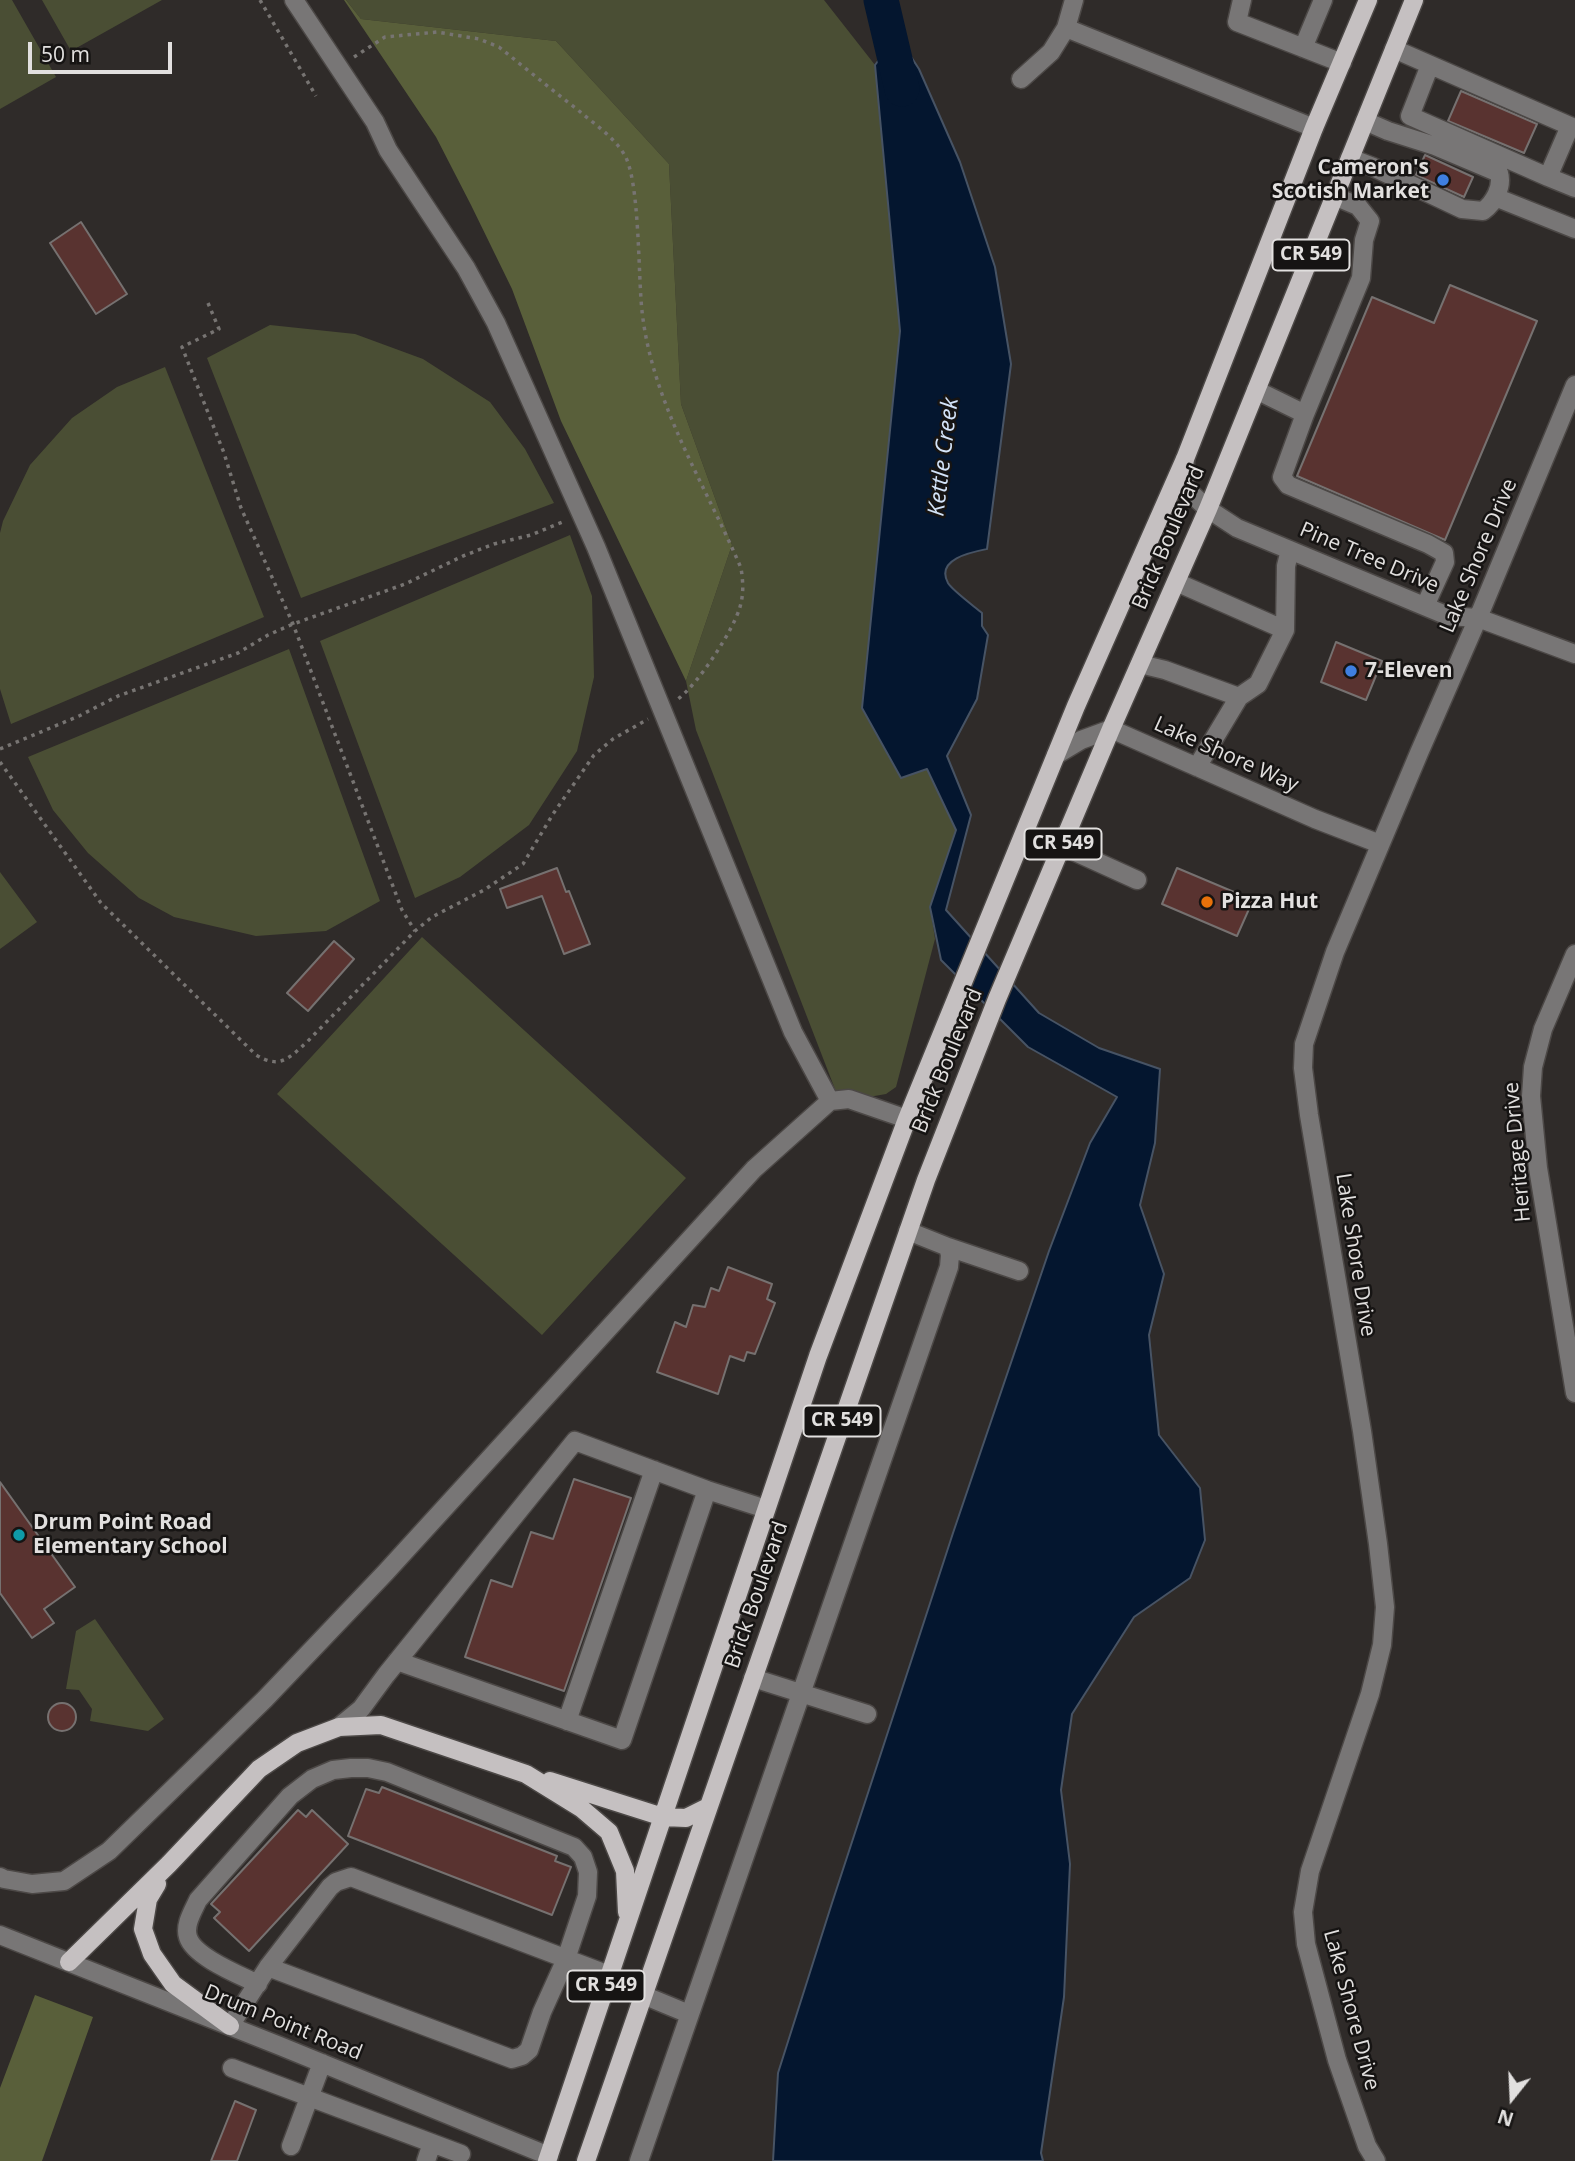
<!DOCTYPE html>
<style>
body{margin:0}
#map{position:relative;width:1575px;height:2161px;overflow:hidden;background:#2f2b29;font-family:"Open Sans",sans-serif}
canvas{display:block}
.north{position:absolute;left:1477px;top:2063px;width:70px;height:70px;-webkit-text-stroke:5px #161413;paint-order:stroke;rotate:198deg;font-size:19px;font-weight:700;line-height:28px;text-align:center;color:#e2e0df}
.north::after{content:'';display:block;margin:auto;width:24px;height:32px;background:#e2e0df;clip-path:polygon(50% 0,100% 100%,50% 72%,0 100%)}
.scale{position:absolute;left:28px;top:42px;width:144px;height:32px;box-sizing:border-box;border:4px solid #e2e0df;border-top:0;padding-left:9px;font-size:21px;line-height:24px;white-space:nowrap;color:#e2e0df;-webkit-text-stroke:5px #161413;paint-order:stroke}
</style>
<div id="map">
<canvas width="1575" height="2161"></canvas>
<div class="north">N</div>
<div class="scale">50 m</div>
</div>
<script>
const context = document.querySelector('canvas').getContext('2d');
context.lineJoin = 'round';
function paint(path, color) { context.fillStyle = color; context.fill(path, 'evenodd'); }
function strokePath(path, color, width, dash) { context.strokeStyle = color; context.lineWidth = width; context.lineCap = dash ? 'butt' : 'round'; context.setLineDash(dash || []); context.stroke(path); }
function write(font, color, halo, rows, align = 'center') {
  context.font = font + ' "Open Sans",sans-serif'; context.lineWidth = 5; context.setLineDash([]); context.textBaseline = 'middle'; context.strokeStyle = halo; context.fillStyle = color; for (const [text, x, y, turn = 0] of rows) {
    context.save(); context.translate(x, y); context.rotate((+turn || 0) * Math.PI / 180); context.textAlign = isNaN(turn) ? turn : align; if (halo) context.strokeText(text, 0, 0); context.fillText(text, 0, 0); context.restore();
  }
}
paint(new Path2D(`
 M0 0H12L56 77 0 109Z
 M42 0H162L71 51Z
 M346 0H824L875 65 900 331 862 708 927 769 956 830 930 906 935 939 896 1087 886 1094 840 1102 696 730 686 681 732 545 681 404 669 164 556 41 361 19Z
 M270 325 355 334 423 359 490 402 525 449 554 503 301 598 207 358Z
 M165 367 264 617 11 724 0 689V533L3 521 30 465 72 418 117 387Z
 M570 535 592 596 594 677 577 751 529 825 460 877 415 898 320 641Z
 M289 649 380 901 326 931 256 936 174 917 139 898 88 853 53 810 28 757Z
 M0 872 37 922 0 949Z
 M422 937 686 1178 542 1335 277 1094Z
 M95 1619 164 1719 148 1731 90 1721 92 1709 79 1690 66 1689 76 1631Z`), '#4a4e34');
paint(new Path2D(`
 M344 0H346L361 19 556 41 669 164 681 404 732 545 686 681 561 421 512 289 471 205 436 137Z
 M35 1995 93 2017 42 2161H0V2088Z`), '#595f3a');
const water = new Path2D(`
 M891 44 906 49 919 69 960 162 995 267 1011 364 987 549C972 552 935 559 948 583 952 590 975 607 982 613V626L988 635 977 699 947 756 971 815 946 910 1039 1013 1099 1048 1160 1069 1155 1143 1140 1205 1164 1274 1149 1335 1159 1435 1200 1488 1205 1540 1190 1578 1134 1617 1072 1714 1061 1790 1070 1864 1064 1997 1041 2153 1043 2161H773L778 2073 832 1903 953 1533 1049 1251 1090 1143 1117 1097 1028 1047 941 960 930 907 956 830 927 769 901 778 862 708 900 331 875 65Z`);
paint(water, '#04162f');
strokePath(water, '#475364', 2);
strokePath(new Path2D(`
 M881 0 902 89`), '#04162f', 35);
const building = new Path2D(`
 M1461 91 1537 124 1524 153 1448 121Z
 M1425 155 1473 177 1464 197 1416 175Z
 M81 222 127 294 96 314 50 243Z
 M1450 285 1537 321 1445 540 1297 476 1372 297 1434 323Z
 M1336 642 1382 661 1366 700 1321 682Z
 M557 868 566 892 569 891 590 944 564 954 542 896 507 908 500 889Z
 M1177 868 1253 900 1237 936 1162 904Z
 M334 941 354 959 308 1011 287 993Z
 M728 1267 772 1284 767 1299 775 1303 755 1354 747 1352 744 1361 730 1356 718 1394 657 1372 675 1322 686 1327 693 1305 705 1307 711 1288 719 1291Z
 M574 1479 631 1498 564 1691 465 1657 491 1580 512 1587 531 1532 553 1539Z
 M0 1482 75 1587 44 1609 54 1623 32 1638 0 1593Z
 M48 1717a14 14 0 1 1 28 0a14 14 0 1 1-28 0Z
 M382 1787 557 1856 555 1861 571 1867 552 1915 348 1836 366 1789 379 1793Z
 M298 1810 306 1817 312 1810 348 1844 249 1951 214 1918 220 1912 211 1904Z
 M235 2101 256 2110 237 2161H211Z`);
paint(building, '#593330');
strokePath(building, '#767170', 2);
const minor = new Path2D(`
 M294 0 375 122 388 150 466 268 496 323 596 547 793 1032 830 1101 849 1099 907 1119
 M1074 0 1066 28 1314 128
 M1242 0 1237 22 1342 63
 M1303 48 1323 0
 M1394 49 1570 126 1548 177 1575 188
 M1430 65 1410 116 1548 177
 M1021 79 1051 52 1066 28
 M1350 158 1373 167 1462 209 1483 211C1494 203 1503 187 1499 173L1435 146 1388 131 1365 121
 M1495 197 1575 229
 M1256 390 1305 414 1361 278 1364 240 1370 221 1358 206 1334 196
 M1305 414 1282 477 1288 485 1428 544 1444 553 1445 562 1425 606
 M1185 459V488L1208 509 1237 528 1448 616 1478 618 1575 654
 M1176 582 1285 630
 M1140 664 1165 670 1239 697 1197 767
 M1239 697 1258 684 1285 630 1286 566 1290 550
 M1056 755 1081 740 1111 729 1315 819 1380 844
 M1062 846 1137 880
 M1575 954 1543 1029 1533 1067 1531 1096 1538 1168 1575 1393
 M948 1247 1019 1271
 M397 1661 622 1740 707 1490
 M753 1678 867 1714
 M567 1721 654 1470
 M339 1727 361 1709 386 1675 575 1441 707 1490 766 1509
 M0 1877 4 1879 32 1884 64 1881 109 1851 265 1699 386 1572 754 1169 830 1101
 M0 1935 280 2046 549 2156
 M258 1984C240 1975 194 1957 188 1937 184 1925 193 1911 198 1900L290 1796 312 1779 333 1770 351 1768H368L387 1772 574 1847 583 1857 588 1872 587 1896 566 1959 542 2012 529 2050 522 2056 512 2059 268 1967
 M643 1995 689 2014
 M230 2026 268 1967 330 1887 336 1882 351 1877 609 1975
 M232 2068 461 2154
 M291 2146 322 2063
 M426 2161 432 2143
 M639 2161 949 1267 950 1255 948 1247 908 1231
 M1376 2161 1367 2146 1337 2060 1306 1944 1303 1912 1310 1871 1370 1694 1382 1645 1385 1607 1378 1544 1362 1431 1309 1115 1303 1068 1304 1044 1335 952 1419 753 1478 618 1575 385`);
const major = new Path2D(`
 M550 1781 663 1817 686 1818 708 1807
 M157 1884 148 1899 143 1929 152 1954 173 1984 230 2026
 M69 1962 169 1864 259 1769 297 1743 339 1727 381 1725 526 1774 581 1808 609 1832 625 1871 627 1912
 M547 2161 818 1356 907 1119 1076 706 1185 459 1314 128 1368 0
 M586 2161 926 1180 997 999 1111 729 1208 509 1414 0`);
strokePath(minor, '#4c4846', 21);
strokePath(major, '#4c4846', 21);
strokePath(new Path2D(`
 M260 0 316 96
 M354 57 385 37 437 32 479 39 499 47C525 68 551 89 578 110 594 124 613 136 624 154 640 179 638 276 642 311 652 403 705 484 741 568 743 581 744 593 740 607 733 631 698 684 678 699
 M208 303 219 329 182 347 224 453 241 508 293 624 402 910 415 931
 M0 749 79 716 118 696 238 653 268 635 293 624 405 584 463 556 494 544 531 535 565 521
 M0 762 101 903 256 1055C280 1069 288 1059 307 1042L415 931 432 917 484 890 523 864 553 814 594 755 613 739 648 719`), '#777472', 3.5, [3.5, 5]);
strokePath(minor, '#787676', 18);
strokePath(major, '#c5c0c1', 18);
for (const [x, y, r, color] of [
 [1443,180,7,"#3f7fe0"],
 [1351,671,7,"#3f7fe0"],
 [1207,902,7,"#e8710a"],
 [19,1535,7,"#0f9aa8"]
]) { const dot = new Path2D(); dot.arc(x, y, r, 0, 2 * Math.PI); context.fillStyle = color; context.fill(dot); strokePath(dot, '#161413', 2.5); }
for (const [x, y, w] of [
 [1311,255,77],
 [1063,844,77],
 [842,1421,77],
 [606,1986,77]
]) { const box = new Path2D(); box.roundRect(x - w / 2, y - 15.5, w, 31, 5); context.fillStyle = '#161413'; context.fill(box); strokePath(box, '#e2e0df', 2); }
write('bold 19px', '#e2e0df', null, [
 ["CR 549",1311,255],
 ["CR 549",1063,844],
 ["CR 549",842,1421],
 ["CR 549",606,1986]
]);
write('bold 21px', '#e2e0df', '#161413', [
 ["Cameron's",1429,168,"right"],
 ["Scotish Market",1429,192,"right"],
 ["7-Eleven",1365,671],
 ["Pizza Hut",1221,902],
 ["Drum Point Road",33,1523],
 ["Elementary School",33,1547]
], 'left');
write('21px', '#e2e0df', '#161413', [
 ["Brick Boulevard",1169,538,-67],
 ["Lake Shore Drive",1479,556,-67],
 ["Pine Tree Drive",1369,558,23],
 ["Lake Shore Way",1226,755,24],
 ["Brick Boulevard",948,1061,-68],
 ["Heritage Drive",1518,1152,-95],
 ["Lake Shore Drive",1355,1255,81],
 ["Brick Boulevard",757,1595,-71],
 ["Lake Shore Drive",1351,2010,75],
 ["Drum Point Road",283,2023,22]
]);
write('italic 23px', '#d4e4f9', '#161413', [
 ["Kettle Creek",944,457,-83]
]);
</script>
